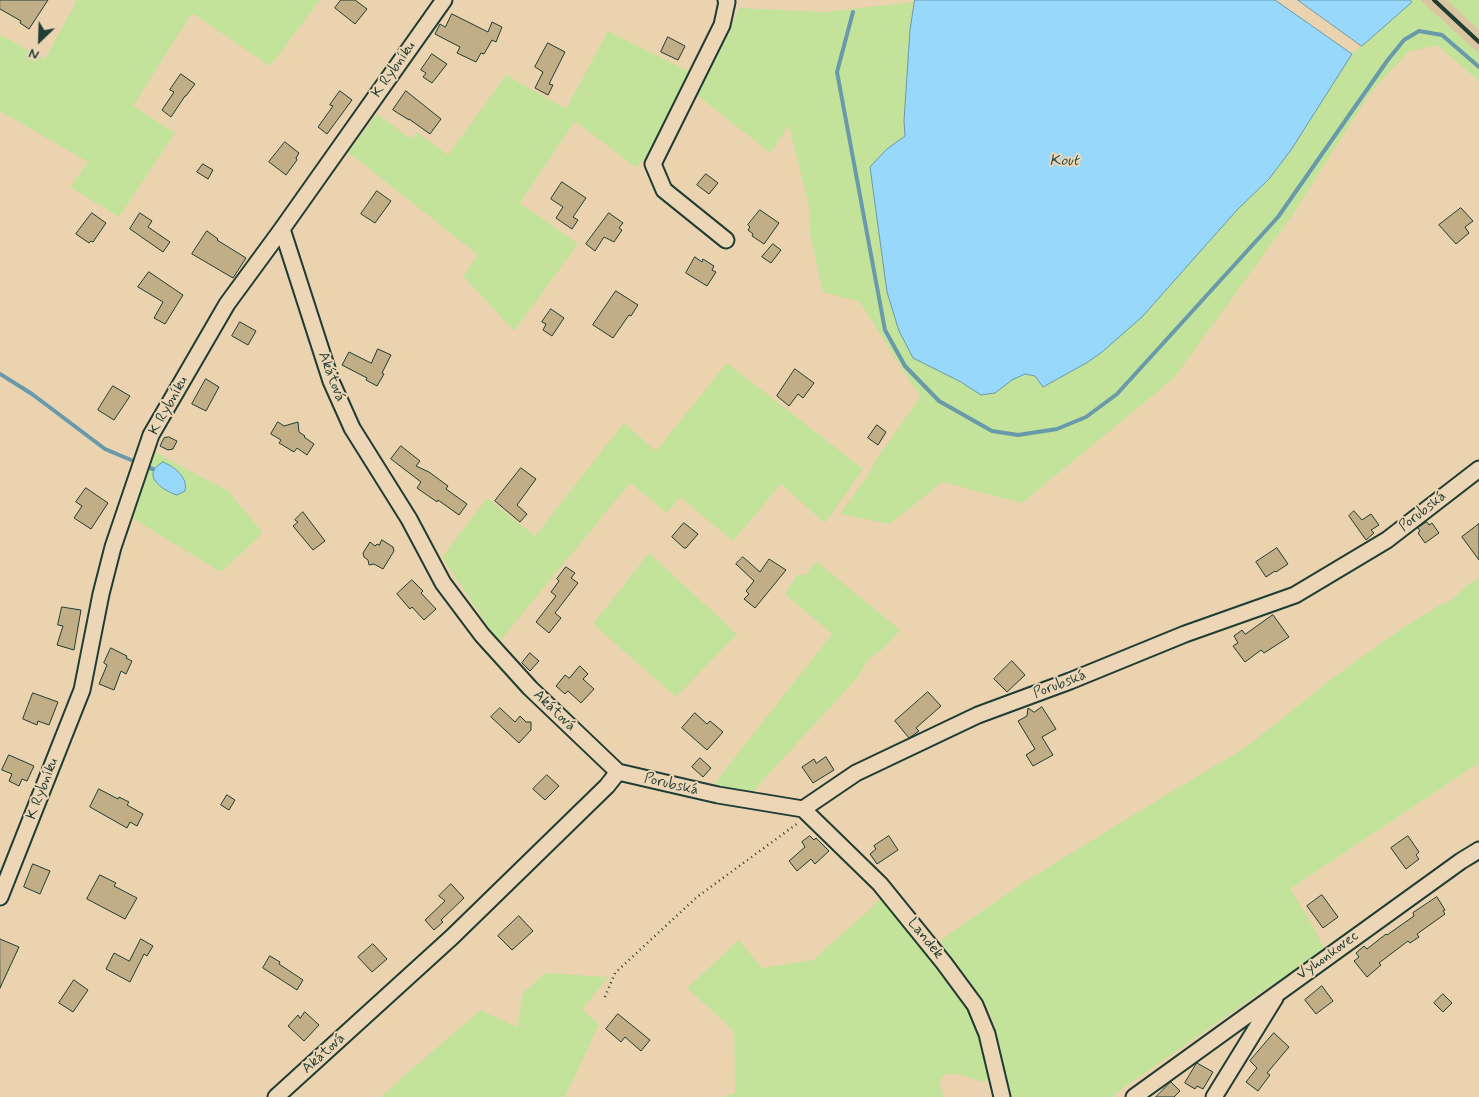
<!DOCTYPE html>
<meta charset="utf-8">
<style>
body{margin:0}
#map{position:relative;width:1479px;height:1097px;overflow:hidden;background:#ebd3b0;font-family:Mynerve,sans-serif}
canvas{display:block}
.north{position:absolute;left:15px;top:15px;width:50px;height:50px;-webkit-text-stroke:4px #edd6b6;paint-order:stroke;rotate:204deg;font-size:14px;font-weight:700;line-height:20px;text-align:center;color:#1f3d34}
.north::after{content:'';display:block;margin:auto;width:18px;height:22px;background:#1f3d34;clip-path:polygon(50% 0,100% 100%,50% 72%,0 100%)}
</style>
<div id="map">
<canvas width="1479" height="1097"></canvas>
<div class="north">N</div>
</div>
<script>
const context = document.querySelector('canvas').getContext('2d');
context.lineJoin = 'round';
function paint(path, color) { context.fillStyle = color; context.fill(path, 'evenodd'); }
function strokePath(path, color, width, dash) { context.strokeStyle = color; context.lineWidth = width; context.lineCap = dash ? 'butt' : 'round'; context.setLineDash(dash || []); context.stroke(path); }
function write(font, color, halo, rows, align = 'center') {
  context.font = font + ' Mynerve,sans-serif'; context.lineWidth = 4; context.setLineDash([]); context.textBaseline = 'middle'; context.strokeStyle = halo; context.fillStyle = color; for (const [text, x, y, turn = 0] of rows) {
    context.save(); context.translate(x, y); context.rotate((+turn || 0) * Math.PI / 180); context.textAlign = isNaN(turn) ? turn : align; if (halo) context.strokeText(text, 0, 0); context.fillText(text, 0, 0); context.restore();
  }
}
paint(new Path2D(`
 M1420 0H1447L1452 4 1479 30V54Z`), '#dac5a1');
paint(new Path2D(`
 M77 0H320L270 66 192 13 133 106 175 133 119 217 70 187 88 162 0 111V35L45 59Z
 M1410 0H1420L1479 54V81L1437 45 1408 52 1370 93 1291 217 1174 378 1022 503 942 482 890 524 840 514 868 475 876 460 920 397 860 302 823 292 810 234 809 207 789 125 770 153 697 95 727 37 739 8 825 12 913 2 910 30 904 121 905 136 887 149 870 167 887 292 899 331 913 358 961 382 981 395 995 393 1012 380 1025 374 1035 376 1043 387 1088 362 1102 352 1237 210 1269 179 1291 150 1352 54 1412 2Z
 M1447 0H1479V30Z
 M608 31 696 75 651 154 635 167 575 121 520 203 578 244 514 331 463 276 478 255 348 152 377 114 411 139 417 132 448 155 506 75 566 109Z
 M727 363 863 469 825 523 781 484 733 541 680 497 667 513 630 483 499 642 442 557 487 498 535 536 624 423 656 451Z
 M155 452 228 491 263 533 221 572 132 518Z
 M649 553 737 634 676 697 593 624Z
 M816 561 900 630 884 648 871 657 863 667 858 677 847 689 754 790 750 793 717 786 716 783 721 775 832 634 785 594 797 575H806Z
 M1479 578V763L1290 889 1309 919 1324 948 1294 971 1261 992 1122 1089 1113 1097H1008L995 1026 988 1008 943 946 941 940 1021 884 1156 801 1246 747 1338 674 1404 627 1442 604 1452 600 1468 584Z
 M881 899 913 940 915 938 978 1018 991 1079 983 1082C970 1078 957 1071 944 1075L939 1083 944 1097H722L735 1093 734 1031 687 988 739 940 762 968 813 960Z
 M545 973 608 977 582 1010 599 1024 565 1097H380L480 1010 517 1027 523 993Z`), '#c3e29a');
const water = new Path2D(`
 M915 0H1275L1352 54 1291 150 1269 179 1237 210 1142 317 1102 352 1088 362 1043 387 1035 376 1025 374 1012 380 995 393 981 395 961 382 913 358 899 331 887 292 870 167 887 149 905 136 904 121 910 30Z
 M1298 0H1410L1412 2 1362 46Z
 M163 462C174 467 188 476 185 491L177 495C161 490 140 474 163 462Z`);
paint(water, '#98d8fa');
strokePath(water, '#689aab', 1);
strokePath(new Path2D(`
 M853 12 837 72 885 330 905 366 939 401 992 431 1018 435 1057 429 1086 417 1117 394 1278 217 1387 61 1404 40 1419 31 1442 35 1479 67
 M0 374 32 394 105 449 138 463
 M144 466 153 469`), '#689aab', 4);
const building = new Path2D(`
 M0 0H48L29 29 20 23 21 21 0 9Z
 M341 0H355L367 9 355 24 335 8Z
 M452 14 488 32 492 22 502 27 496 42 492 40 484 54 481 53 476 62 457 53 460 47 435 34 440 24 445 27Z
 M668 37 685 46 678 60 661 52Z
 M548 43 565 52 549 84 553 85 548 95 535 88 543 72 535 67Z
 M432 54 447 64 432 83 423 77 426 73 421 70Z
 M181 74 195 84 186 96H185L171 117 162 110 174 92 170 90Z
 M340 91 352 100 327 134 318 127 333 106 330 105Z
 M406 91 441 119 430 134 409 119V120L393 110Z
 M285 142 299 153 296 158 297 160 286 175 269 162Z
 M203 164 213 170 208 179 197 172Z
 M706 174 718 183 709 194 697 185Z
 M562 182 586 198 573 217 578 220 572 229 556 218 563 207 551 199Z
 M377 191 391 201 375 223 361 214Z
 M1461 208 1473 221 1465 227 1469 233 1456 244 1439 225Z
 M760 210 779 223 764 244 752 236 753 234 748 230 750 227 748 225Z
 M92 213 106 223 93 242 91 241 89 243 76 234Z
 M140 213 152 221 148 227 170 242 163 252 130 229Z
 M609 213 623 223 619 228 622 230 614 242 604 237 595 251 586 244Z
 M207 231 218 239 217 240 246 258 233 278 192 254Z
 M773 244 781 250 771 263 762 257Z
 M695 257 702 262 703 259 714 266 712 270 716 272 707 286 686 273Z
 M149 272 183 295 165 324 154 318 163 302 138 287Z
 M616 291 638 305 631 316 629 315 613 338 593 325Z
 M551 309 564 318 552 336 543 330 546 324 542 322Z
 M240 322 256 331 248 345 232 336Z
 M378 349 391 355 382 373 384 374 377 386 366 380 367 378 342 365 349 352 371 363Z
 M795 369 814 383 803 398 798 394 789 406 777 396Z
 M206 379 219 387 206 411 192 404Z
 M113 386 130 396 114 420 98 410Z
 M278 422 284 426 298 422 299 432 305 436 304 437 314 444 307 455 297 448 294 452 279 443 281 440 271 434Z
 M877 425 886 432 878 445 868 438Z
 M169 437 177 441 173 449 168 450 160 446 164 438Z
 M401 446 420 461 416 466 429 472 448 486 446 489 467 504 459 515 438 500 437 502 417 488 421 482 391 459Z
 M521 468 536 479 517 505 527 514 520 522 495 501Z
 M86 488 108 503 91 529 74 518 82 506 76 502Z
 M1354 511 1362 520 1371 514 1379 525 1371 530 1374 533 1366 540 1349 516Z
 M303 512 325 541 313 550 293 526 298 522 295 520Z
 M1427 522 1429 525 1432 523 1439 533 1425 543 1418 533 1420 531 1418 528Z
 M684 523 698 534 686 548H684L672 537Z
 M1479 524V560L1462 537Z
 M382 540 393 547 394 551 383 569 374 564 369 565 368 560 364 557 363 553 370 542 375 546 377 544 379 545Z
 M1277 548 1288 564 1276 572 1275 571 1266 577 1256 562Z
 M743 557 760 572 769 559 786 570 755 608 744 599 749 594 746 591 754 581 736 564Z
 M566 567 575 573 571 578 578 583 555 613 561 618 549 633 536 622 556 596 551 592 559 581 557 579Z
 M412 580 423 591 421 593 436 609 424 620 412 607 410 609 397 594Z
 M62 607 81 610 74 650 57 645 63 626 58 625Z
 M1273 615 1289 637 1264 653 1261 650 1245 662 1233 646 1238 643 1234 636 1242 630 1245 634Z
 M111 648 127 656 126 658 132 661 126 674 121 671 114 690 99 684 107 665 104 663Z
 M530 653 539 661 530 671 522 663Z
 M1012 661 1025 675 1007 692 994 679Z
 M580 666 588 674 583 679 594 689 581 703 568 691 565 694 556 686 565 675 569 678Z
 M928 692 941 706 916 728 919 731 909 738 895 721Z
 M33 693 58 702 49 725 38 721 37 725 23 719Z
 M1042 707 1056 729 1042 737 1053 755 1033 766 1026 755 1035 749 1018 721 1027 716 1028 708 1034 712Z
 M500 708 515 722 520 716 526 722H531V730L519 743 491 717Z
 M695 713 707 724 710 721 723 732 707 750 682 728Z
 M9 755 34 766 27 781 22 779 19 786 9 781 12 774 2 770Z
 M826 757 834 770 813 783 802 767 814 759 816 763Z
 M700 758 711 768 703 777 692 767Z
 M547 775 559 786 545 800 533 789Z
 M99 789 118 799 119 797 129 802 127 805 143 814 137 826 130 822 127 828 90 807Z
 M227 795 235 800 229 810 221 805Z
 M810 836 814 840 816 838 829 851 815 864 811 859 797 871 789 861 805 847 802 842Z
 M889 836 898 850 877 864 870 854 876 849 874 846Z
 M1408 836 1419 852 1416 855 1419 859 1406 869 1391 848Z
 M33 864 50 871 40 894 24 887Z
 M100 875 116 883 114 886 137 898 125 919 87 899Z
 M451 884 464 898 441 920 443 922 434 930 425 920 445 901 439 896Z
 M1322 895 1338 917 1323 928 1307 906Z
 M1437 897 1445 910 1443 911 1445 914 1417 934 1419 937 1410 943 1408 941 1379 963 1381 965 1367 977 1354 961 1359 957 1356 953 1364 946 1367 949 1386 934 1387 935 1414 916 1413 913Z
 M519 916 533 931 512 950 498 936Z
 M0 939 19 947 0 988Z
 M141 939 153 946 147 956 144 954 130 982 106 969 114 953 129 961Z
 M373 944 387 959 372 972 358 957Z
 M270 956 280 962 279 964 303 980 297 990 263 968Z
 M74 980 88 990 73 1012 59 1003Z
 M1322 986 1333 1001 1316 1014 1305 1000Z
 M1443 994 1452 1003 1443 1012 1434 1003Z
 M305 1012 319 1025 304 1041 288 1026 298 1015 300 1018Z
 M618 1014 650 1040 641 1051 625 1037 621 1042 606 1029Z
 M1274 1033 1289 1047 1267 1073 1270 1075 1258 1091 1246 1082 1257 1068 1250 1061Z
 M1197 1063 1213 1072 1203 1089 1197 1086 1195 1089 1185 1083Z
 M1171 1082 1180 1091 1174 1097H1156Z`);
paint(building, '#c1ad86');
strokePath(building, '#1f3d34', 1);
const minor = new Path2D(`
 M726 0 727 2 722 25 653 164 664 190 726 240
 M282 229 331 381 352 428 409 519 443 583 482 635 530 688 618 772
 M618 772 718 795 803 809 856 773 978 715 1070 681 1185 634 1295 595 1387 540 1479 469
 M803 809 880 884 944 963 975 1005 987 1034 1002 1097
 M0 897 82 690 101 594 113 547 151 435 227 304 282 229 444 0
 M276 1097 452 937 607 786 618 772
 M1134 1097 1461 861 1479 850
 M1214 1097 1275 998`);
strokePath(minor, '#1f3d34', 19);
strokePath(new Path2D(`
 M605 997 615 973 697 897 798 823`), '#1f3d34', 2.5, [1, 4]);
strokePath(minor, '#edd6b6', 15);
strokePath(new Path2D(`
 M1434 0 1479 42`), '#1f3d34', 4);
write('15px', '#1f3d34', '#edd6b6', [
 ["K Rybníku",394,70,-55],
 ["Akátová",331,377,69],
 ["K Rybníku",169,406,-61],
 ["Porubská",1423,512,-38],
 ["Porubská",1060,685,-21],
 ["Akátová",554,711,44],
 ["Porubská",671,785,13],
 ["K Rybníku",43,789,-69],
 ["Landek",925,939,51],
 ["Vyhonkovec",1328,956,-36],
 ["Akátová",324,1054,-42]
]);
write('italic 16px', '#2b4c48', '#edd6b6', [
 ["Kout",1064,162]
]);
</script>
